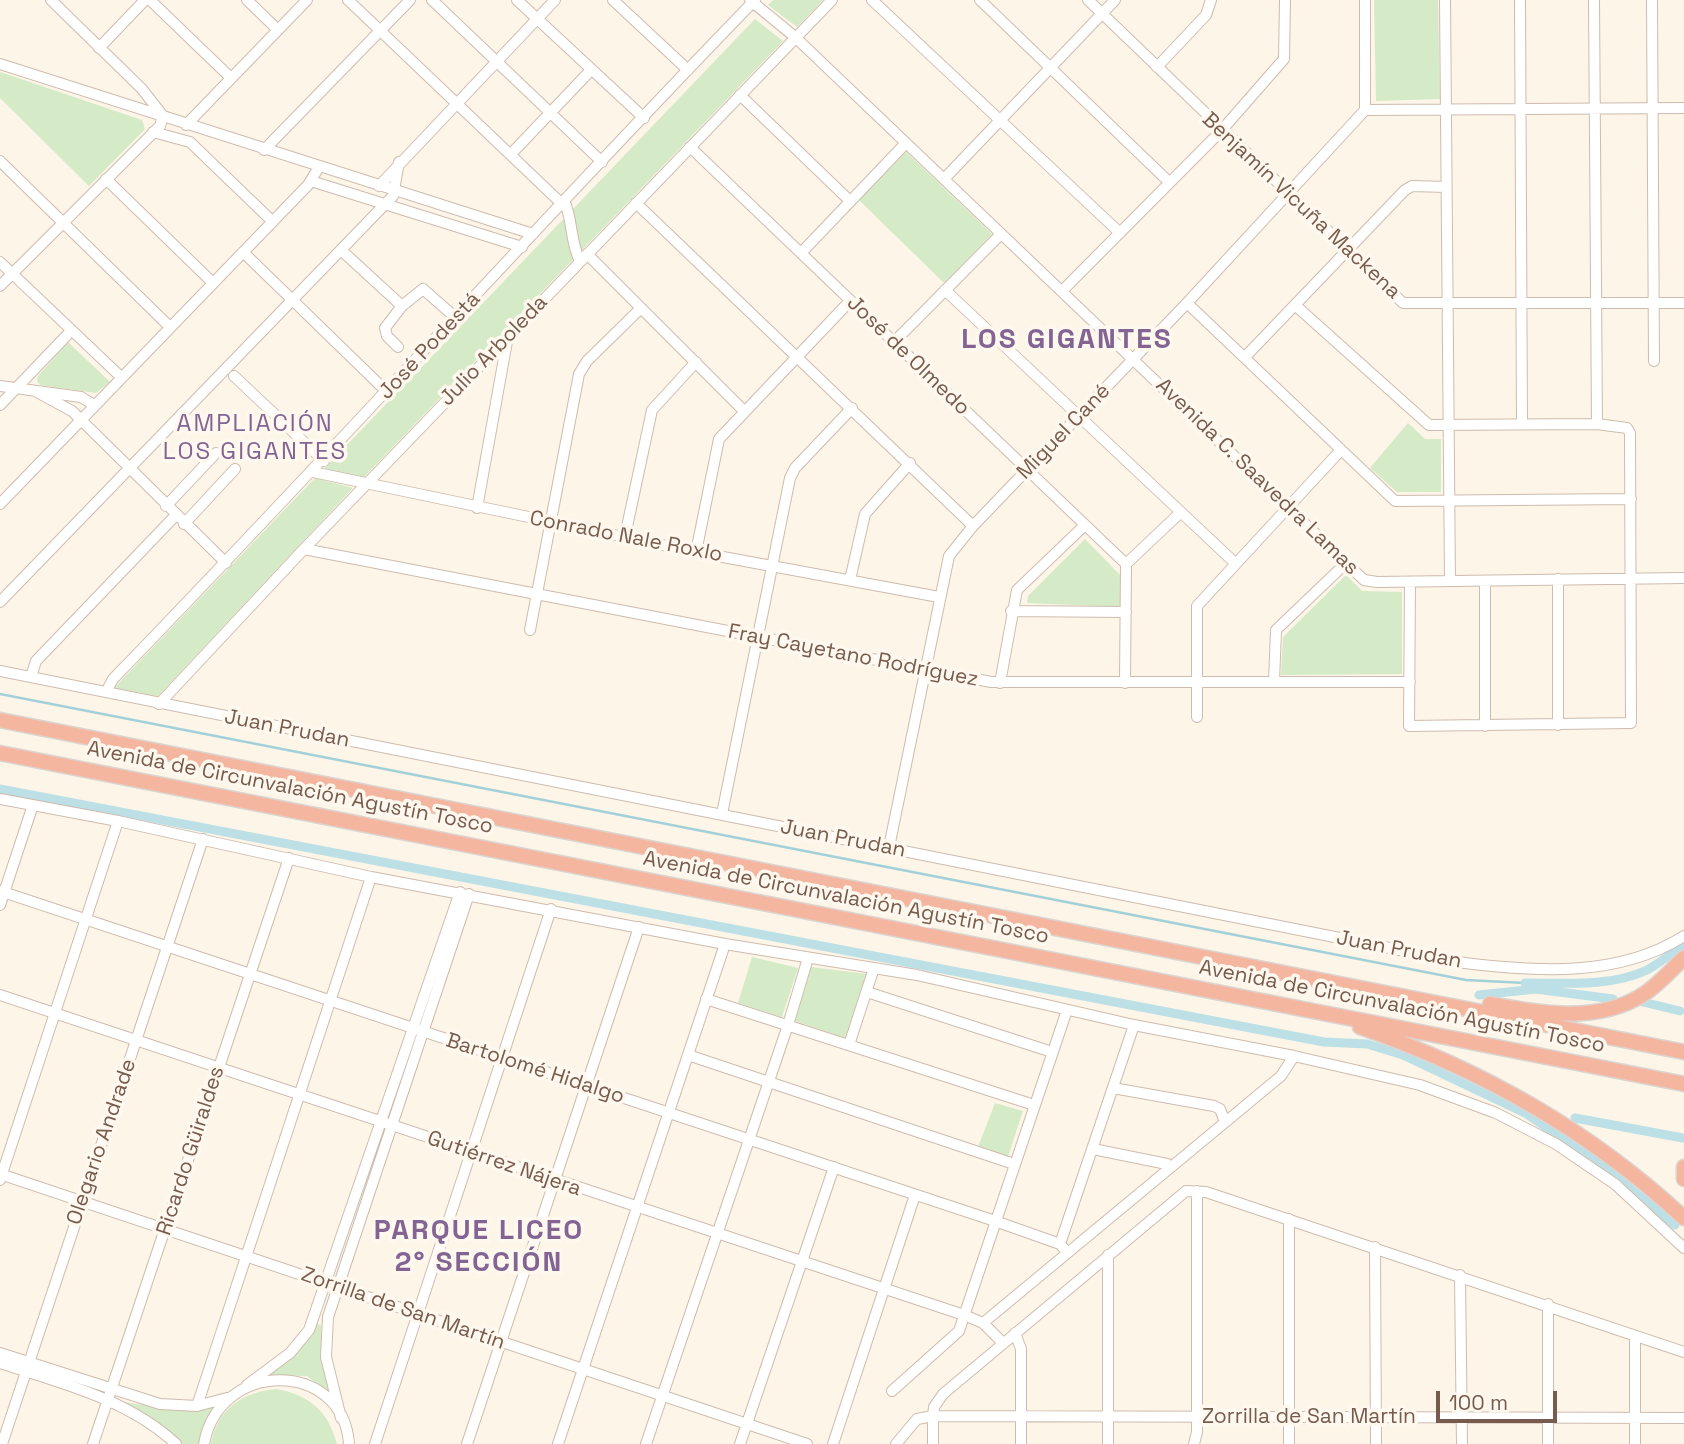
<!DOCTYPE html>
<meta charset="utf-8">
<style>
body{margin:0}
#map{position:relative;width:1684px;height:1444px;overflow:hidden;background:#fcf5e8;font-family:"Space Grotesk",sans-serif}
canvas{display:block}
.scale{position:absolute;left:1436px;top:1391px;width:121px;height:32px;box-sizing:border-box;border:4px solid #775b4c;border-top:0;padding-left:9px;font-size:21px;line-height:24px;white-space:nowrap;color:#775b4c;-webkit-text-stroke:5px #fff8ef;paint-order:stroke}
</style>
<div id="map">
<canvas width="1684" height="1444"></canvas>
<div class="scale">100 m</div>
</div>
<script>
const context = document.querySelector('canvas').getContext('2d');
context.lineJoin = 'round';
function paint(path, color) { context.fillStyle = color; context.fill(path, 'evenodd'); }
function strokePath(path, color, width, dash) { context.strokeStyle = color; context.lineWidth = width; context.lineCap = dash ? 'butt' : 'round'; context.setLineDash(dash || []); context.stroke(path); }
function write(font, color, halo, rows, align = 'center') {
  context.font = font + ' "Space Grotesk",sans-serif'; context.lineWidth = 7; context.setLineDash([]); context.textBaseline = 'middle'; context.strokeStyle = halo; context.fillStyle = color; for (const [text, x, y, turn = 0] of rows) {
    context.save(); context.translate(x, y); context.rotate((+turn || 0) * Math.PI / 180); context.textAlign = isNaN(turn) ? turn : align; if (halo) context.strokeText(text, 0, 0); context.fillText(text, 0, 0); context.restore();
  }
}
paint(new Path2D(`
 M773 0H823L797 27 768 5Z
 M1374 0H1438L1440 99 1376 101Z
 M755 19 783 41 361 480 323 470Z
 M0 72 142 120 145 129 89 186 0 98Z
 M906 152 992 234 944 283 859 200Z
 M68 342 110 382 96 393 40 385 37 381 38 376Z
 M1408 423 1425 439H1441V492H1397L1370 468Z
 M315 478 353 488 158 696 114 688Z
 M1085 539 1121 576V607L1027 603 1028 596Z
 M1346 575 1362 591 1402 592V674L1281 675 1283 637Z
 M752 957 798 968 782 1017 738 1003Z
 M811 967 867 974 845 1038 795 1021Z
 M995 1103 1023 1111 1008 1157 978 1147Z
 M315 1323 321 1325V1350L330 1393 307 1376 267 1375 290 1359Z
 M276 1389C310 1395 328 1411 337 1444H211C217 1409 243 1392 276 1389Z
 M124 1402 182 1411 220 1404 207 1420 200 1444H183L164 1427Z`), '#d5eac6');
strokePath(new Path2D(`
 M0 694 1466 980 1525 983`), '#a3d0d8', 2.5);
strokePath(new Path2D(`
 M0 789 1324 1042 1367 1044 1403 1055 1527 1114 1606 1169 1675 1225
 M1525 983C1563 983 1612 987 1647 970 1660 963 1672 953 1684 944
 M1479 995 1536 989 1613 999
 M1643 1002 1680 1011
 M1575 1118 1683 1138`), '#bce0e6', 9);
const minor = new Path2D(`
 M51 0 142 89 163 116
 M150 0 231 78
 M247 0 278 30
 M348 0 561 203
 M432 0 602 162
 M517 0 644 118
 M613 0 688 70
 M750 0 795 37 1364 580 1377 582 1684 578
 M872 0 1119 232
 M980 0 1169 182
 M1088 0 1403 303H1684
 M1445 0 1450 580
 M1520 0 1522 424
 M1594 0 1597 424
 M1652 0 1654 361
 M99 48 145 0
 M0 64 533 234
 M1157 67 1206 15 1211 0
 M740 95 850 201
 M1365 110 1684 108
 M186 125 307 0
 M153 132 190 142 272 221
 M690 147 1126 564
 M264 150 410 0
 M511 154 591 70
 M0 161 170 327
 M106 179 213 283
 M944 179 1115 0
 M311 181 522 247
 M379 186 555 0
 M564 200C573 220 570 242 580 261
 M636 203 973 526
 M341 250 402 306
 M243 252 387 392
 M801 253 906 143
 M587 254 744 411
 M0 262 121 377
 M0 286 160 126 163 116
 M945 290 1235 563
 M1062 291 1221 131 1284 59 1285 0
 M1187 303 1395 501 1631 499
 M1295 305 1429 425 1597 424 1627 428 1630 433 1631 723 1409 726 1410 582
 M894 342 1001 234
 M398 347 387 336 385 328 402 306 423 289 456 318
 M1245 357 1405 190 1412 186 1446 187
 M234 376 324 461
 M0 386 81 397 94 405
 M37 392 72 411 226 563
 M0 405 70 332
 M313 472 696 552 939 597
 M0 504 308 185 319 167
 M166 506 216 453
 M477 508 508 336
 M184 524 235 469
 M625 536 652 410 696 362
 M304 549 991 682H1410
 M696 552 719 439 850 301
 M1558 579V725
 M850 580 865 514 910 463
 M1485 581V726
 M0 602 393 196 399 162
 M1011 611 1126 612
 M530 630 579 374 587 361 641 308
 M0 671 1465 963C1538 972 1620 977 1684 936
 M31 677 36 661 176 515
 M1274 682 1276 630 1346 563
 M1000 683 1017 590 1085 525
 M1125 683 1126 564 1181 512
 M106 692 113 679C330 456 538 223 755 0
 M159 704 304 549 832 0
 M1197 717V606L1341 450
 M0 799 118 821 371 877 725 944 917 975 1134 1025 1294 1056 1420 1085 1496 1113 1556 1144 1615 1184 1684 1248
 M722 814 790 478 795 468 852 408
 M889 847 949 556 973 526 1187 303 1365 110V0
 M0 891 995 1221 1060 1244 1066 1251
 M0 905 33 805
 M867 992 1052 1052
 M0 995 964 1315 983 1323 1003 1343
 M706 999 1034 1105
 M849 1045 874 968
 M688 1055 1014 1164
 M1113 1088 1214 1106 1220 1109 1225 1122
 M1093 1149 1167 1164 1170 1167
 M0 1174 807 1444
 M0 1180 118 821
 M1289 1219V1444
 M1060 1244 1134 1025
 M1375 1247 1376 1444
 M1460 1275 1462 1444
 M1548 1304V1444
 M983 1323 1281 1076 1294 1056
 M1015 1333 1021 1349V1444
 M0 1353 160 1404 197 1406 227 1398
 M0 1363C61 1383 128 1399 176 1444
 M247 1385 290 1353 309 1330 460 892
 M892 1391 959 1331 1067 1010
 M197 1406 371 877
 M341 1418 326 1357 328 1317 469 894
 M2 1444 203 839
 M93 1444 289 858
 M204 1444C219 1359 343 1359 349 1444
 M375 1444 551 909
 M467 1444 639 927
 M558 1444 725 944
 M646 1444 788 1025 808 958
 M740 1444 834 1167
 M833 1444 915 1195
 M896 1444 917 1419 933 1416 934 1407 943 1394 1186 1191 1206 1192 1684 1352
 M933 1444V1416L1684 1418
 M1108 1444V1255
 M1194 1444 1197 1432V1191
 M1635 1444V1336`);
const highway = new Path2D(`
 M0 720 1684 1052
 M0 753 1684 1084
 M1490 1004C1540 1013 1598 1024 1644 994 1659 984 1671 970 1684 958
 M1360 1027C1482 1070 1589 1130 1684 1218
 M1684 1167V1179`);
strokePath(minor, '#cebcae', 12);
strokePath(highway, '#dcd4d0', 17);
strokePath(minor, '#fff', 10);
strokePath(highway, '#f5b6a0', 14);
write('21px', '#775b4c', '#fff8ef', [
 ["Benjamín Vicuña Mackena",1301,206,43],
 ["José Podestá",430,346,-47],
 ["Julio Arboleda",494,351,-46],
 ["José de Olmedo",908,356,44],
 ["Miguel Cané",1064,432,-46],
 ["Avenida C. Saavedra Lamas",1257,477,44],
 ["Conrado Nale Roxlo",626,537,11],
 ["Fray Cayetano Rodríguez",853,656,11],
 ["Juan Prudan",287,729,11],
 ["Avenida de Circunvalación Agustín Tosco",290,788,11],
 ["Juan Prudan",843,839,11],
 ["Avenida de Circunvalación Agustín Tosco",846,898,11],
 ["Juan Prudan",1399,950,11],
 ["Avenida de Circunvalación Agustín Tosco",1402,1007,11],
 ["Bartolomé Hidalgo",535,1069,18],
 ["Olegario Andrade",102,1142,-71],
 ["Ricardo Güiraldes",191,1151,-72],
 ["Gutiérrez Nájera",504,1164,19],
 ["Zorrilla de San Martín",403,1309,19],
 ["Zorrilla de San Martín",1309,1417]
]);
context.letterSpacing = '2px';
write('24px', '#836493', '#fff8ef', [
 ["AMPLIACIÓN",255,424],
 ["LOS GIGANTES",255,452]
]);
context.letterSpacing = '0px';
context.letterSpacing = '2px';
write('bold 28px', '#836493', '#fff8ef', [
 ["LOS GIGANTES",1067,340],
 ["PARQUE LICEO",479,1231],
 ["2° SECCIÓN",479,1263]
]);
context.letterSpacing = '0px';
</script>
